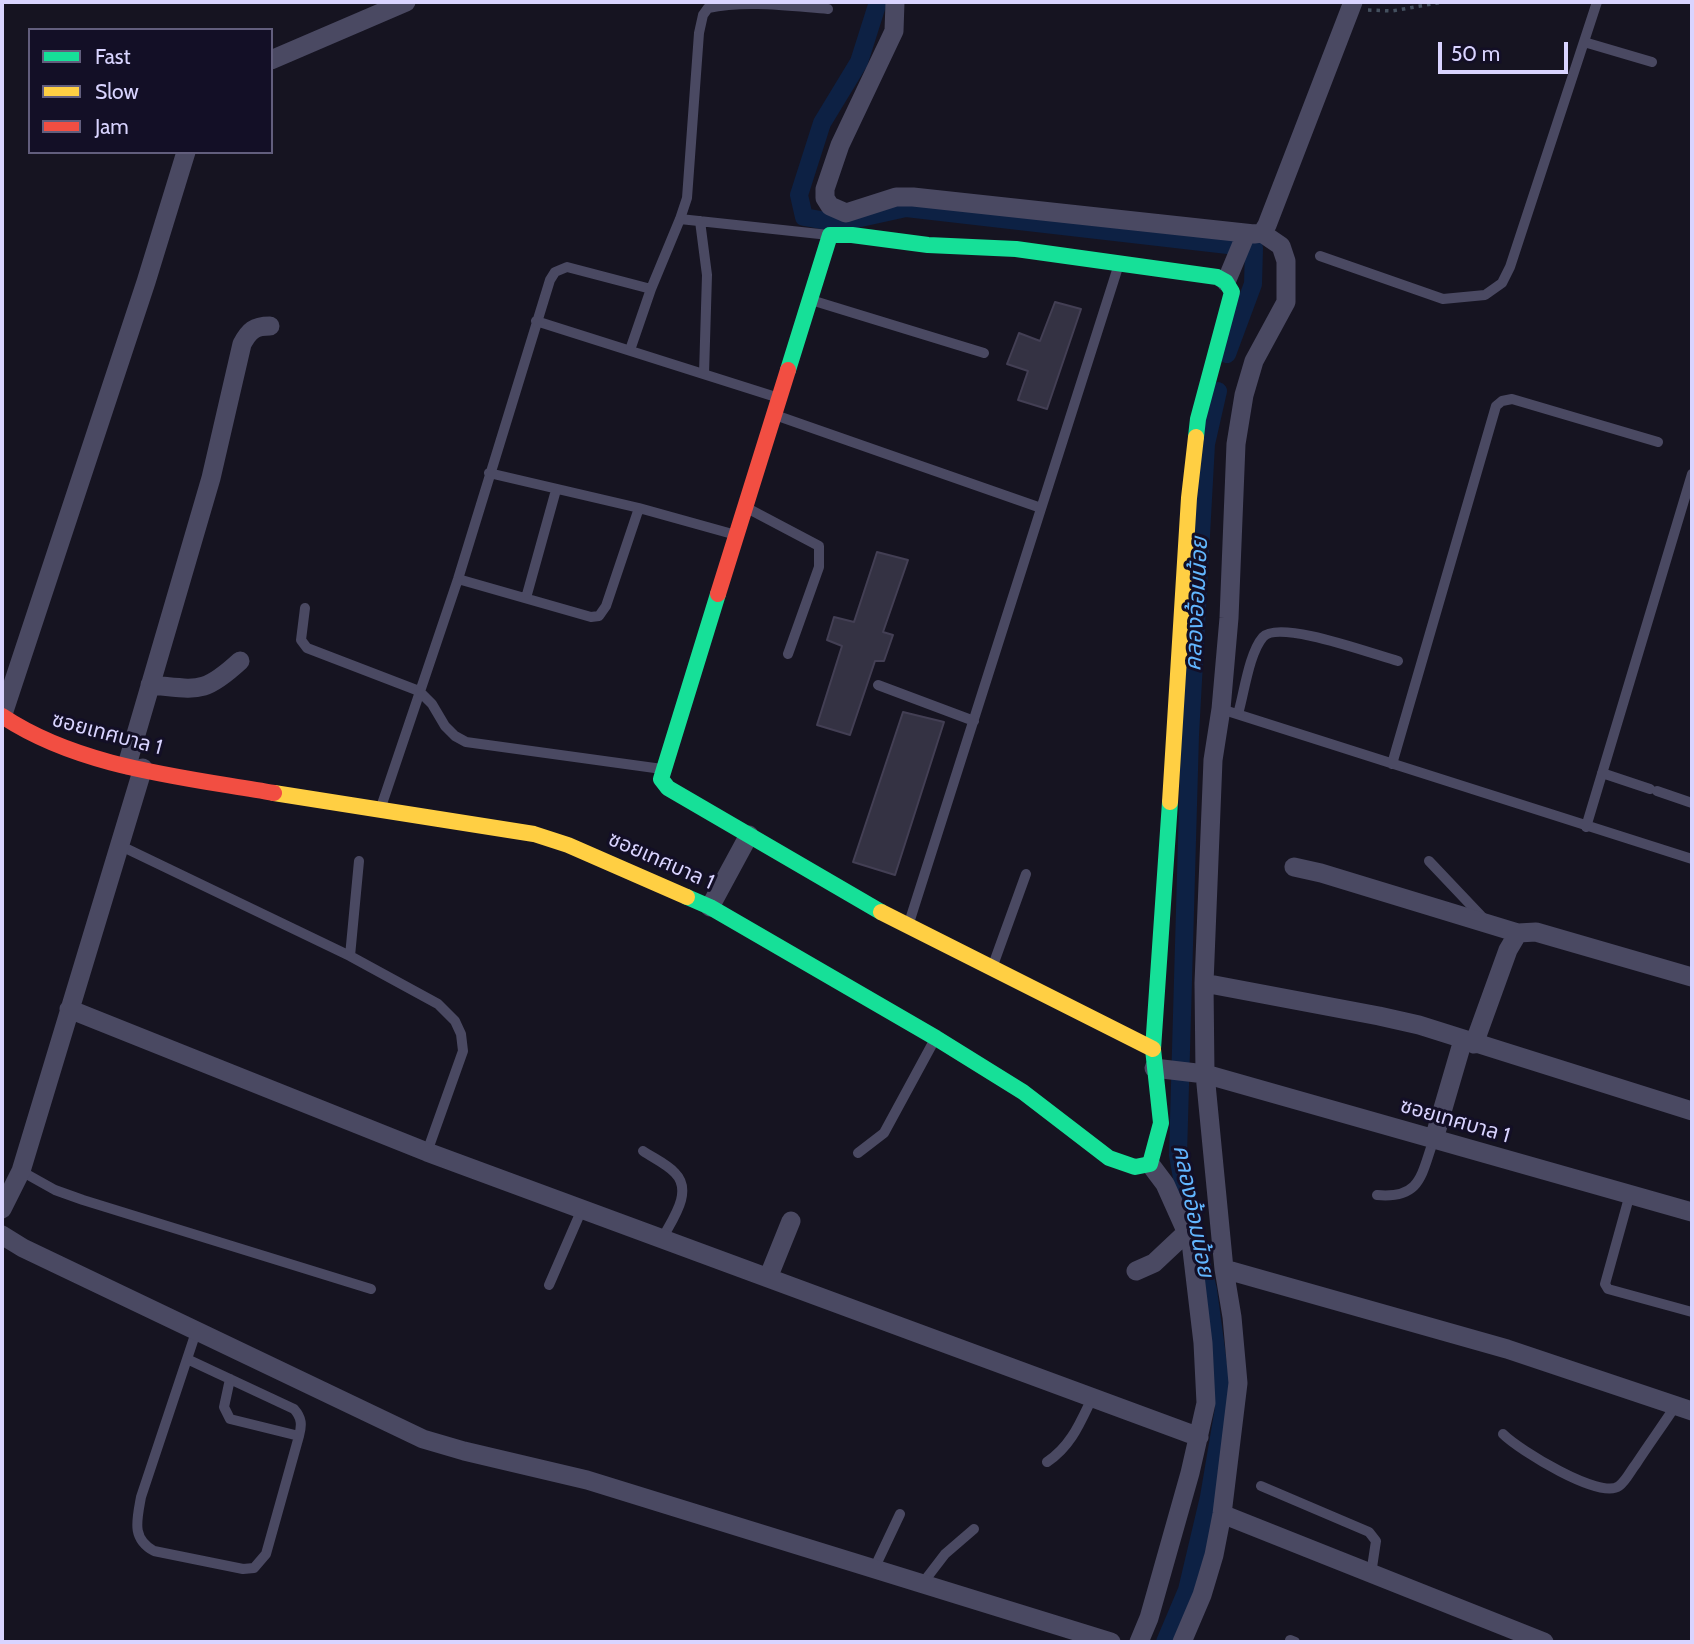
<!DOCTYPE html>
<meta charset="utf-8">
<style>
body{margin:0}
#map{position:relative;width:1694px;height:1644px;overflow:hidden;background:#161421;font-family:Cabin,sans-serif}
canvas{display:block}
.frame{position:absolute;inset:0;border:4px solid #d9d4ff;pointer-events:none}
.legend{position:absolute;left:28px;top:28px;width:245px;height:126px;box-sizing:border-box;background:#130f26;border:2px solid #625e7d;margin:0;padding:9px 12px;list-style:none;font-size:21px;color:#d9d4ff}
.legend li{display:flex;align-items:center;gap:14px;height:35px}
.legend b{width:35px;border:2px solid #625e7d}
.scale{position:absolute;left:1438px;top:42px;width:130px;height:32px;box-sizing:border-box;border:4px solid #d9d4ff;border-top:0;padding-left:9px;font-size:21px;line-height:24px;white-space:nowrap;color:#d9d4ff;-webkit-text-stroke:5px #130f26;paint-order:stroke}
</style>
<div id="map">
<canvas width="1694" height="1644"></canvas>
<div class="frame"></div>
<ul class="legend">
<li><b style="height:9px;background:#16e098"></b>Fast</li>
<li><b style="height:9px;background:#ffcf43"></b>Slow</li>
<li><b style="height:9px;background:#f24e42"></b>Jam</li>
</ul>
<div class="scale">50 m</div>
</div>
<script>
const context = document.querySelector('canvas').getContext('2d');
context.lineJoin = 'round';
function strokePath(path, color, width, dash) { context.strokeStyle = color; context.lineWidth = width; context.lineCap = dash ? 'butt' : 'round'; context.setLineDash(dash || []); context.stroke(path); }
function paint(path, color) { context.fillStyle = color; context.fill(path, 'evenodd'); }
function write(font, color, halo, rows, align = 'center') {
  context.font = font + ' Cabin,"Noto Sans Thai",sans-serif'; context.lineWidth = 6; context.setLineDash([]); context.textBaseline = 'middle'; context.strokeStyle = halo; context.fillStyle = color; for (const [text, x, y, turn = 0] of rows) {
    context.save(); context.translate(x, y); context.rotate((+turn || 0) * Math.PI / 180); context.textAlign = isNaN(turn) ? turn : align; if (halo) context.strokeText(text, 0, 0); context.fillText(text, 0, 0); context.restore();
  }
}
strokePath(new Path2D(`
 M878 2 859 62 822 123 799 195 804 217 838 223 906 208 1254 248 1253 284 1227 354
 M1165 1642 1187 1590 1209 1497 1224 1408 1208 1290 1186 1201 1178 1155 1190 735 1206 444 1218 391`), '#0d2144', 18);
const building = new Path2D(`
 M1055 302 1081 309 1047 409 1018 400 1028 371 1007 364 1019 333 1040 341Z
 M877 552 908 560 883 632 893 635 884 661H875L850 735 817 725 842 646 827 640 834 617 854 622Z
 M903 712 944 722 895 875 853 862Z`);
paint(building, '#343243');
strokePath(building, '#433f54', 2);
strokePath(new Path2D(`
 M1368 10 1392 11 1443 2`), '#44505f', 3.5, [3.5, 5]);
strokePath(new Path2D(`
 M1584 42 1652 62
 M680 219 829 235
 M700 221 707 275 704 374
 M1320 256 1443 299 1485 295 1502 283 1510 267 1597 2
 M811 300 984 353
 M536 321 779 398
 M630 350 651 289
 M775 415 1041 508
 M489 473 639 508 736 535
 M747 508 819 546V567L788 654
 M458 579 591 617 599 616 606 606 639 508
 M526 598 556 490
 M305 608 301 640 307 648 419 691 432 704 445 726 455 736 466 742 662 769
 M878 685 974 721
 M1221 709 1692 859
 M1238 714C1244 694 1249 653 1263 637 1279 619 1375 655 1398 661
 M1392 764 1496 406 1502 401 1512 399 1658 442
 M1602 773 1650 789
 M1657 791 1692 803
 M381 807 458 579 550 280 555 272 567 267 651 289 680 219 687 198 699 33 703 15 708 8C746 0 789 6 828 9
 M1586 827 1692 474
 M121 846 350 956 438 1004 455 1021 461 1034 463 1051 427 1152
 M1429 861 1484 919
 M908 926 1119 264
 M350 956 359 861
 M992 968 1026 874
 M643 1151C653 1158 667 1164 675 1173 694 1192 671 1221 662 1239
 M858 1153 884 1133 935 1039
 M21 1171 55 1190 83 1200 371 1289
 M1630 1194 1605 1284 1608 1289 1692 1312
 M1377 1195C1422 1199 1421 1174 1434 1139
 M549 1285 582 1209
 M187 1359 294 1409C302 1418 302 1425 299 1436L266 1554 254 1568 243 1569 154 1551C131 1538 137 1520 141 1497L196 1332
 M230 1379 224 1407 230 1419 299 1436
 M1503 1434C1519 1450 1600 1500 1619 1486 1626 1481 1631 1470 1636 1464 1649 1444 1663 1425 1676 1405
 M1047 1462C1071 1446 1080 1423 1092 1398
 M1261 1486 1369 1532 1376 1541 1371 1574
 M874 1569 900 1514
 M922 1584 945 1554 974 1529
 M1290 1640 1295 1642`), '#4a4962', 10);
strokePath(new Path2D(`
 M895 2 894 31 840 145 825 189V198L830 206 846 213 896 197H913L1254 234 1262 233 1267 225 1353 2
 M271 60 406 2
 M1226 282 1246 234
 M150 685C198 689 203 695 240 661
 M2 717 146 282 186 152
 M127 765 211 478 242 344C249 331 254 326 270 326
 M1294 867 1321 873 1518 933
 M710 907 749 835
 M1204 983 1379 1016 1419 1025 1692 1111
 M69 1009 427 1152 1199 1437
 M1474 1044 1508 950 1518 933 1536 932 1692 977
 M1154 1068 1205 1074 1692 1212
 M1434 1139 1463 1040
 M2 1209 21 1171 143 768
 M2 1235 23 1248 423 1439 464 1451 587 1480 1111 1642
 M1224 1269 1507 1349 1692 1411
 M1136 1271 1154 1263 1187 1232
 M768 1278 791 1221
 M1222 1514 1544 1642
 M1139 1642 1149 1618 1190 1473 1206 1403 1203 1343 1191 1242 1165 1184 1150 1164
 M1182 1642 1202 1595 1214 1555 1222 1514 1238 1383 1232 1317 1224 1269 1205 1074 1204 983 1213 760 1221 709 1229 618 1236 444 1244 395 1254 361 1286 302V261L1281 246 1262 233`), '#4a4962', 19);
strokePath(new Path2D(`
 M788 370 830 235H852L928 245 1016 249 1217 277 1226 282 1232 292 1198 419 1196 437
 M718 594 661 779 668 788 881 912
 M687 897 710 907 936 1038 1023 1092 1109 1158 1135 1167 1150 1164 1161 1123 1153 1049 1170 802`), '#16e098', 16);
strokePath(new Path2D(`
 M274 793 534 834 568 845 687 897
 M1170 802 1189 498 1196 437
 M881 912 1153 1049`), '#ffcf43', 16);
strokePath(new Path2D(`
 M718 594 788 370
 M2 716C80 768 183 777 274 793`), '#f24e42', 16);
write('21px', '#d9d4ff', '#130f26', [
 ["ซอยเทศบาล 1",107,734,15],
 ["ซอยเทศบาล 1",661,861,24],
 ["ซอยเทศบาล 1",1455,1121,16]
]);
write('italic 23px', '#62b6ff', '#130f26', [
 ["คลองอ้อมน้อย",1197,604,-87],
 ["คลองอ้อมน้อย",1193,1211,79]
]);
</script>
